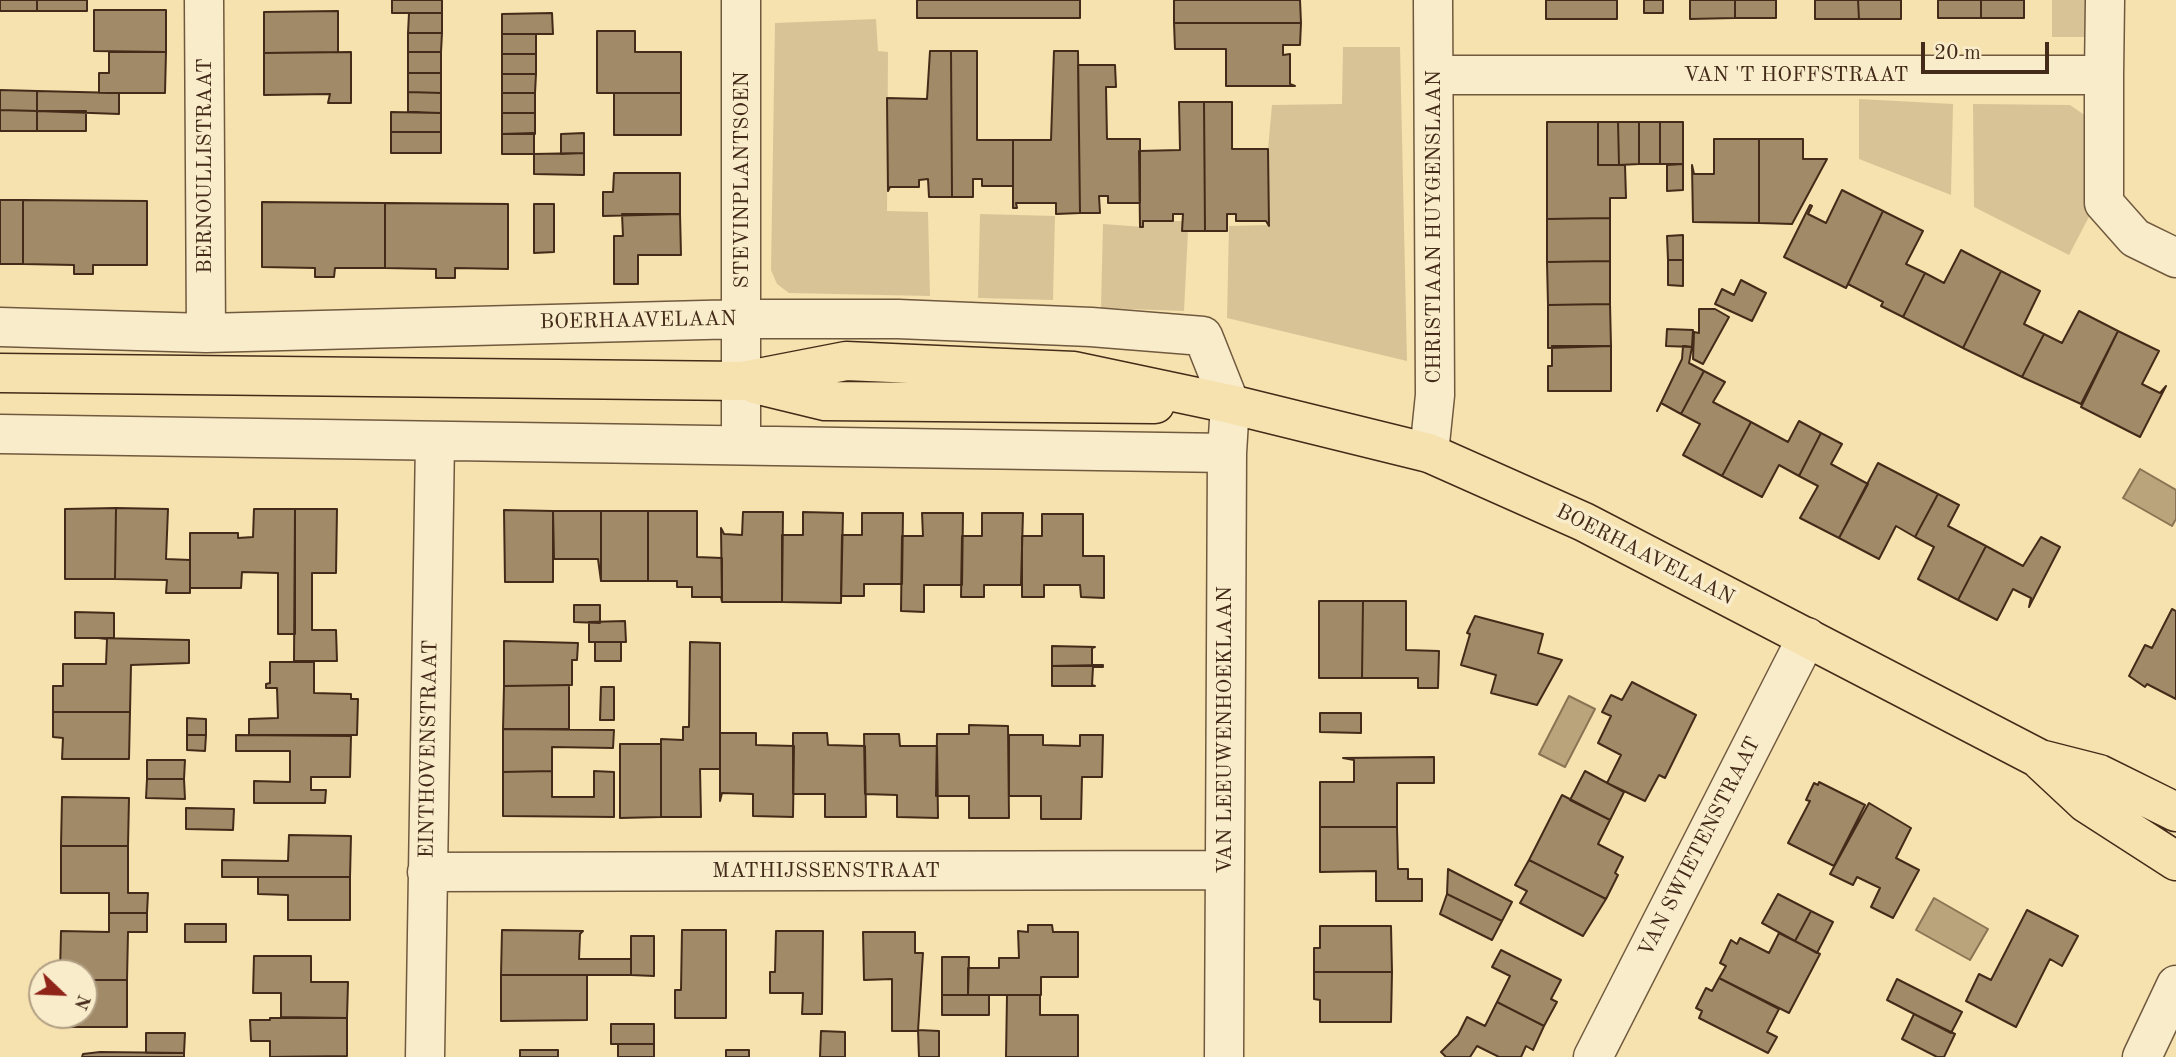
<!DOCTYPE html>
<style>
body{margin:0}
#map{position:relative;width:2176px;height:1057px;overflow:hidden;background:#f6e2af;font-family:"Old Standard TT",serif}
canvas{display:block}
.north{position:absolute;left:28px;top:959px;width:70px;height:70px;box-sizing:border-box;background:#f9eccb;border:2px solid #b19f84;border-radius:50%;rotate:113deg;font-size:19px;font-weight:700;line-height:28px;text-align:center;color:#442b19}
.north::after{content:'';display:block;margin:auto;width:24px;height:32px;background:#8f2418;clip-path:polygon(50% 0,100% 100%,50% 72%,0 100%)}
.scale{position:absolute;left:1921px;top:42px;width:128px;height:32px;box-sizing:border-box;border:4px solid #442b19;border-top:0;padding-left:9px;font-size:21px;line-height:24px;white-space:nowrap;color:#442b19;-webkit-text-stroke:5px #f9eccb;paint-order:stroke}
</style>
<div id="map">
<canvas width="2176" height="1057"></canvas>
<div class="north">N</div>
<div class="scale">20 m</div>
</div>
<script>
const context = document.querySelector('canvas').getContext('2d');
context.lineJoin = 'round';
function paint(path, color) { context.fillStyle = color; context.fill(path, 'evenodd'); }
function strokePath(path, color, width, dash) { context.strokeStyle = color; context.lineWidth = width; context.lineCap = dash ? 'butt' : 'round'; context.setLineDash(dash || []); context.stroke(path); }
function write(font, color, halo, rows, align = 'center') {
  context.font = font + ' "Old Standard TT",serif'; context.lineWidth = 7; context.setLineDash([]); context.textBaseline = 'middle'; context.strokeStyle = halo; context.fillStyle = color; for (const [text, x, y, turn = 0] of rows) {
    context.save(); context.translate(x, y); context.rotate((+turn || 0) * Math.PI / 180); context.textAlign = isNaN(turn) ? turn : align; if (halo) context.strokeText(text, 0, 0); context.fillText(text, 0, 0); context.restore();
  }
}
paint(new Path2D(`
 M2052 0H2097V37H2052Z
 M876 19 878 51 888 52 887 211 928 212 930 296 789 293 777 284 771 270 775 23Z
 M1343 47H1400L1407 361 1227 318 1229 226 1269 225 1268 149 1272 105 1342 104Z
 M1859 99 1953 104 1951 195 1859 159Z
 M1973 104 2070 105 2086 116 2091 213 2069 255 1974 207Z
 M980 214 1055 216 1053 300 978 298Z
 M1143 221H1183L1182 231H1188L1184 311 1101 308 1103 224 1143 227Z`), '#d8c396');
const water = new Path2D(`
 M2140 469 2176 490V519L2172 526 2123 498Z
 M1569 696 1595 709 1565 767 1539 754Z
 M1934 898 1988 929 1970 960 1916 930Z`);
paint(water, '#b9a47c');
strokePath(water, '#8a7454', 2);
const building = new Path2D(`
 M0 0H37V11H0Z
 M37 0H87V11H37Z
 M392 0H442V13H392Z
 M917 0H1080V18H917Z
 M1174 0H1300L1301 23H1174Z
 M1546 0H1617V19H1546Z
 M1644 0H1663V13H1644Z
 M1690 0H1735V18L1690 19Z
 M1735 0H1776V18H1735Z
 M1815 0H1858L1859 19H1815Z
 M1858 0H1901V19H1859Z
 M1938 0H1981V18H1938Z
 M1981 0H2024V18H1981Z
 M94 10H166V52L94 51Z
 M338 11V52L264 53V12Z
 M409 13H442V33H408Z
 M552 13 553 34H502V14Z
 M1174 23H1301L1300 45H1283V55L1290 54V84L1295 86H1226V49H1175Z
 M597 31H635V52H681V93H597Z
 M408 33H442L441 52H408Z
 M502 34H536V54H502Z
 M930 51H951L952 197H929L928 179 919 180V187H890L888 191 887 98 927 99Z
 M951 51H977V140H1013V186H982V179H973V197H952Z
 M1054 51H1078L1080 213 1056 214V203H1016L1017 208H1013V140H1051Z
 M109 52H166L165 93H99V73H109Z
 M351 52V103H328L330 94 264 95V53Z
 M408 52H441V73H408Z
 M502 54H536V74H502Z
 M1078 65H1115L1116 87H1106L1107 139H1140V203H1108V196H1099L1100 213H1080Z
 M408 73H441V93L408 92Z
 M502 74H536L535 93H502Z
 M0 90 37 91V111L0 110Z
 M37 91 119 93V114L37 111Z
 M408 92 441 93V113L408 112Z
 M502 93H535V113H502Z
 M614 93H681V135H614Z
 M1179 102H1204L1205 231H1182L1183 214H1173V221H1143V227H1140L1139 151 1180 150Z
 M1204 102H1232V149H1268L1269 226 1266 221H1236V214H1227V231H1205Z
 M0 110 37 111V131H0Z
 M37 111H86V131H37Z
 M391 112 441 113V132H391Z
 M502 113H535V134H502Z
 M1547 122H1598V165H1625L1626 198H1610V218L1547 219Z
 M1598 122H1618L1619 165H1598Z
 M1618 122H1639V164L1619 165Z
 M1639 122H1660V164H1639Z
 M1660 122H1683V164H1660Z
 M391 132H441V153H391Z
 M534 133V154H502V134Z
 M584 133V153L561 154V134Z
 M1714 139H1759V223L1693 222 1692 165 1694 174H1714Z
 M1759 139H1803V159H1827L1792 224 1759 223Z
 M584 153V175L534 174V154Z
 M1683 164V190L1667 191V165Z
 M614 173H680V214L603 216V192H613Z
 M1842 190 1883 211 1846 288 1784 257 1810 205 1812 206 1808 214 1826 223Z
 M0 200H23V264H0Z
 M23 200 147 201V265H93V274H74V265L23 264Z
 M262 202 385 203V268H335L334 277H315V268L262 267Z
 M385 203 508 204V269L455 268V278H436V269L385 268Z
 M534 204H554V252L534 253Z
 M1883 211 1923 231 1906 264 1925 273 1903 317 1881 306 1883 302 1848 284Z
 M622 214H680L681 255H638V284H614V236H623Z
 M1610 218V261L1547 262V219Z
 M1683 235V260H1668L1667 236Z
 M1961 250 2001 271 1963 348 1903 317 1925 273 1944 283Z
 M1668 260H1683V286L1668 285Z
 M1610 261V304L1548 305 1547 262Z
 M2001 271 2040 291 2024 324 2044 334 2022 377 1963 348Z
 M1741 280 1766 293 1752 321 1715 304 1722 289 1734 295Z
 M1610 304 1611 346 1548 348V305Z
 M1699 309H1715L1729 317 1703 364 1693 359 1694 332 1699 333Z
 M2079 311 2118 331 2081 404 2022 377 2044 334 2062 343Z
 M1667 329 1693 330 1692 347 1666 346Z
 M2118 331 2159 351 2142 384 2160 393 2166 386 2140 437 2081 407Z
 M1552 346H1611V391H1548V366H1552Z
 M1683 346 1692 347 1689 363 1704 371 1681 414 1661 403 1657 411 1682 359Z
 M1704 371 1725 382 1713 402 1751 422 1722 476 1683 455 1700 424 1681 414Z
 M1799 421 1821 433 1799 476 1779 465 1762 497 1722 476 1751 422 1788 442Z
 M1821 433 1842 444 1831 464 1868 484 1839 538 1800 518 1818 486 1799 476Z
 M1878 463 1938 494 1915 537 1896 526 1879 559 1839 538Z
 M1938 494 1959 505 1948 526 1986 546 1958 600 1918 579 1934 547 1915 537Z
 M116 508 168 509 166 559 190 560V593H166L167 580 115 579Z
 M116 508 115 579H65V509Z
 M254 509H295V634H278V573L242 572 241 588H190V533H238V538L253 537Z
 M295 509H337L336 573H312V630H336L337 661H294Z
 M504 510 553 511V582H505Z
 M553 511H601V581L598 559H554Z
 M601 511H648V581H601Z
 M648 511H697V557L722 558V602L721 597H692V587H677V581H648Z
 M743 512H783L782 602H722L721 528 724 534 742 535Z
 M803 512 843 513 841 603 782 602V535H803Z
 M862 513H903L902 584H864V596H841L842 535H862Z
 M922 513H963L962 585H924V612L901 611 902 536H923Z
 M982 513H1023L1021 585H984V597H961L962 536H982Z
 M1042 514H1083V556H1104V598L1081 597 1080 585H1044V597H1022V536H1042Z
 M2041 537 2060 547 2029 607 2031 598 2013 589 1997 620 1958 600 1986 546 2023 566Z
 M1319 601H1363L1362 678H1319Z
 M1363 601H1406V650L1439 651 1438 688H1418V678H1362Z
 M574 605H600V623L574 622Z
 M2172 609 2176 611V699L2147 684 2145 687 2129 676 2145 645 2152 648Z
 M75 612 114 613V638H75Z
 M1475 616 1543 634 1538 653 1562 660 1537 705 1491 693 1496 675 1461 665 1470 634 1467 633Z
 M625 621 626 642H589V622Z
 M98 638 189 640V663L131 665 130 712H53V686H63V664H106L107 639Z
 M504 641 578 643 577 660H572V685L504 686Z
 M595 642H621V661H595Z
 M690 642 720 643V769H700L701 817H661V739L683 740V727H689Z
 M1052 646 1095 647 1092 648V665H1103L1052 666Z
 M270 662H314V693L351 694V699H358L357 735H249V719L278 718 277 688H266V684L270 683Z
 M1052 666H1103V667H1093L1092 685 1095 686H1052Z
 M1632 682 1696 715 1665 778 1659 775 1645 801 1607 783 1621 755 1598 743 1611 716 1602 712 1611 695 1622 700Z
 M569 685V729H503L504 686Z
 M601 687H614V720H600Z
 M53 712H130L129 759H62L63 738 53 737Z
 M1320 713H1361V733L1320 732Z
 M187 718 206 719V735H187Z
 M969 725 1008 726 1009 818H969V796H936L937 734H969Z
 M503 729 614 730 613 748 552 747V771L503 772Z
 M720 733H756V745L794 746 793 817 753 816V794L722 793 720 801Z
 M793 733H827L828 745 865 746 866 817H825V794H793Z
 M864 734H899L900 746H937L938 818 897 817V795L865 794Z
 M187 735H206L205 751 187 750Z
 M236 735 351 736 350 777H311V790H326L325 803H254V781L290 782V751H236Z
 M1009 735H1043V745L1080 746V735H1103L1102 777H1082L1081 819H1041V796H1009Z
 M620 744H661V817L620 818Z
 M1434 757V783H1397V827H1320V782H1354V760L1343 758Z
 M147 760H185L184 779H147Z
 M552 771V797H594V771L614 772V817L503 816V772Z
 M1585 771 1624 792 1610 820 1570 800Z
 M147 779H184L185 799 146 798Z
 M1819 782 1865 805 1834 866 1788 843 1810 801 1806 800 1814 783 1818 785Z
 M1562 795 1610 820 1598 844 1623 857 1615 873 1618 875 1606 899 1529 860Z
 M62 797 129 798 128 846H61Z
 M1869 803 1911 828 1896 858 1919 870 1893 918 1871 907 1880 888 1857 877 1853 885 1830 874Z
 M186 808 234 809 233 830 186 829Z
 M1320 827H1397L1398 869H1408V879H1422V901H1376V871L1320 872Z
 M289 835 351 836 350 877H222V860L288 861Z
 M61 846H128V893H148L147 913H109V893H61Z
 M1529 860 1606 899 1583 936 1520 903 1527 891 1515 885Z
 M1448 869 1512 902 1502 921 1447 894Z
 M258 877H350V920H288V895L258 894Z
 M1447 894 1502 921 1492 940 1440 914Z
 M1778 894 1811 911 1795 941 1762 923Z
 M2027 910 2078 936 2062 966 2050 959 2016 1027 1966 1001 1979 974 1991 980Z
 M1811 911 1833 922 1817 953 1795 941Z
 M109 913H147V932H128L127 980H84V973H60L61 931 109 932Z
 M185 924H226V942H185Z
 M1028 925H1052L1053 932H1078V977H1041V995H968V968H999V958H1019L1018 931 1028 932Z
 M1320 926H1391L1392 972H1314V948H1320Z
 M502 930 583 931 580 934 579 959H631V975H501Z
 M682 930H726V1018H675V990H681Z
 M776 931H823L822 1014H802L803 993H770V972H775Z
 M863 932H915V953H923L918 1031H892V979L864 980Z
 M1779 933 1820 954 1789 1013 1719 978 1726 966 1720 963 1731 940 1737 944 1740 938 1769 953Z
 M631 936H654V976L631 975Z
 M1501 950 1561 980 1551 999 1557 1002 1544 1026 1497 1002 1510 976 1492 967Z
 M254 956H311V982H348L347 1018 281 1017V993H253Z
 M942 957H969L968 995H942Z
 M1314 972H1392L1391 1022H1320V1000L1314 999Z
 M501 975H587V1020L501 1021Z
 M1719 978 1779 1009 1767 1032 1777 1037 1768 1053 1699 1018 1702 1011 1696 1008 1706 988 1712 991Z
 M1897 979 1962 1012 1951 1033 1887 1000Z
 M84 980H127V1027H60V1015H84Z
 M942 995H989V1015H942Z
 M1007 995H1040V1015H1078V1057H1006Z
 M1497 1002 1544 1026 1533 1050 1526 1046 1521 1057H1499L1477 1046 1470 1057H1446L1441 1052 1458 1035 1467 1017 1485 1026Z
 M1914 1014 1955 1034 1944 1057H1937L1902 1039Z
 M270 1018H347V1056L270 1057V1041H251L250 1020H270Z
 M611 1024H654V1044H611Z
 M918 1030 939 1031V1057H919Z
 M821 1031 845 1032V1057H820Z
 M146 1033H185L184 1053H146Z
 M618 1044H654V1057H618Z
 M520 1050H558V1057H520Z
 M726 1050H749V1057H726Z
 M100 1052 184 1053V1057H82L83 1054Z`);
paint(building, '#a18a67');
strokePath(building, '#442b19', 2);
const minor = new Path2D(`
 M204 0 206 333
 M1434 75H2104V203L2135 238 2176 258
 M2104 75 2105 0
 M0 327 206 333 742 319H898L1091 327 1203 336 1230 404 1227 453 1224 1057
 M0 434 1227 453
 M741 443V0
 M1429 453 1435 395 1433 0
 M427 872 1225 870
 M425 1057 435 441
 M1593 1057 1807 637
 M2142 1057 2176 985`);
const major = new Path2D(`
 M0 373 743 381 846 361 1074 371 1230 404 1429 453 1584 522 2040 759 2099 774 2176 812
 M755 384 825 401 1155 404
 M2041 761 2086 803 2176 861`);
strokePath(minor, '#70593e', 41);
strokePath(major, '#442b19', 41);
strokePath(minor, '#f9eccb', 38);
strokePath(major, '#f6e2af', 38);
write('21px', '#442b19', '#f9eccb', [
 ["VAN 'T HOFFSTRAAT",1796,75],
 ["BERNOULLISTRAAT",205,166,-90],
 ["STEVINPLANTSOEN",742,180,-90],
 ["CHRISTIAAN HUYGENSLAAN",1434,227,-90],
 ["BOERHAAVELAAN",638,321,-1],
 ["BOERHAAVELAAN",1645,555,27],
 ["VAN LEEUWENHOEKLAAN",1225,730,-90],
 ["EINTHOVENSTRAAT",429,749,-89],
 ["VAN SWIETENSTRAAT",1700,847,-63],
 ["MATHIJSSENSTRAAT",826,871]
]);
</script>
